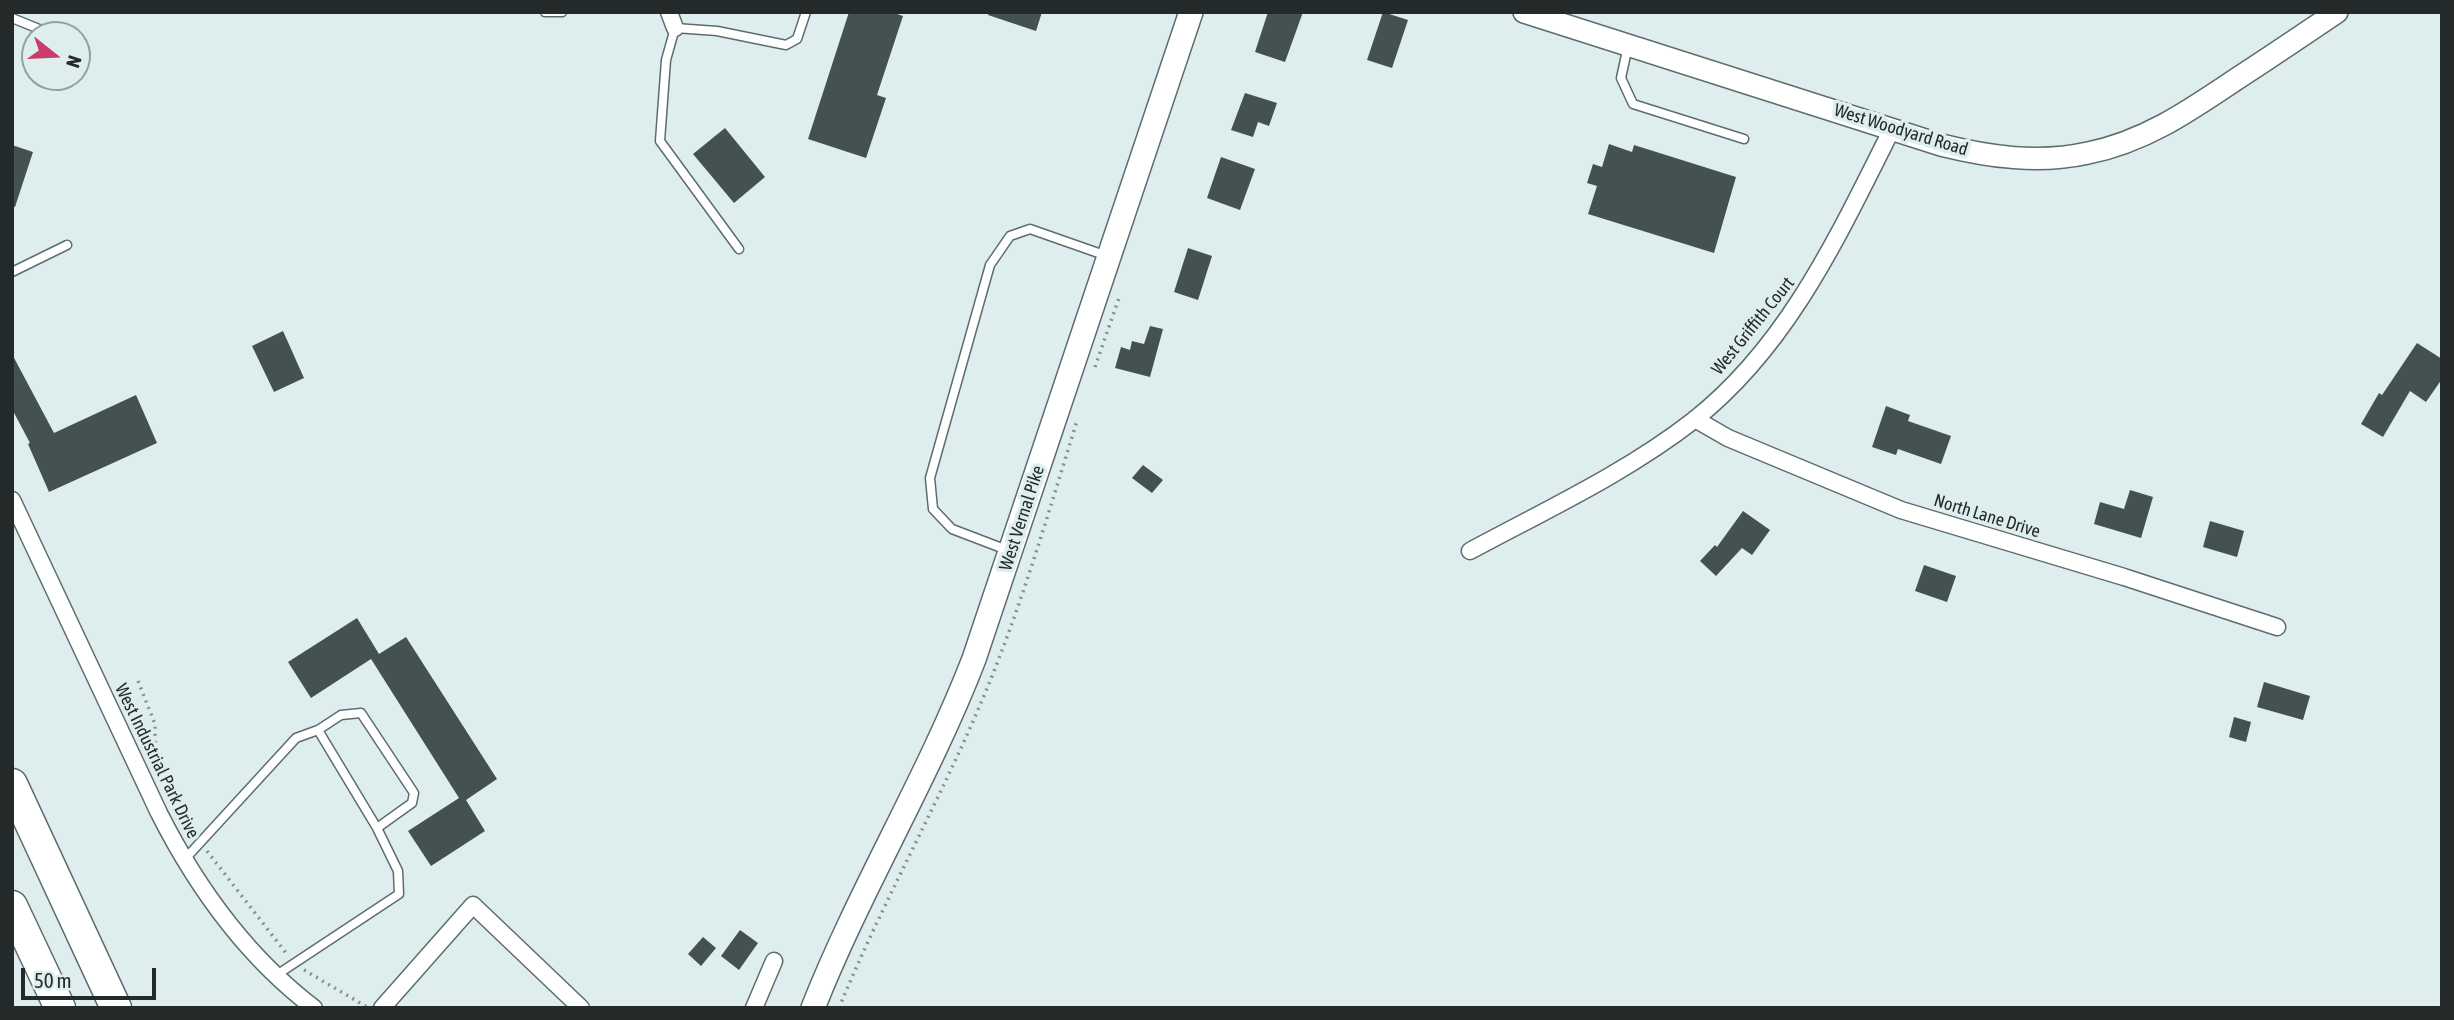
<!DOCTYPE html>
<style>
body{margin:0}
#map{position:relative;width:2454px;height:1020px;overflow:hidden;background:#deeeee;font-family:"Asap Condensed",sans-serif}
canvas{display:block}
.frame{position:absolute;inset:0;border:14px solid #242a2a;pointer-events:none}
.north{position:absolute;left:21px;top:21px;width:70px;height:70px;box-sizing:border-box;background:#deeeee;border:2px solid #94a0a0;border-radius:50%;rotate:108deg;font-size:19px;font-weight:700;line-height:28px;text-align:center;color:#242a2a}
.north::after{content:'';display:block;margin:auto;width:24px;height:32px;background:#cb3d68;clip-path:polygon(50% 0,100% 100%,50% 72%,0 100%)}
.scale{position:absolute;left:21px;top:968px;width:135px;height:32px;box-sizing:border-box;border:4px solid #242a2a;border-top:0;padding-left:9px;font-size:21px;line-height:24px;white-space:nowrap;color:#242a2a;-webkit-text-stroke:5px #deeeee;paint-order:stroke}
</style>
<div id="map">
<canvas width="2454" height="1020"></canvas>
<div class="frame"></div>
<div class="north">N</div>
<div class="scale">50 m</div>
</div>
<script>
const context = document.querySelector('canvas').getContext('2d');
context.lineJoin = 'round';
function paint(path, color) { context.fillStyle = color; context.fill(path, 'evenodd'); }
function strokePath(path, color, width, dash) { context.strokeStyle = color; context.lineWidth = width; context.lineCap = dash ? 'butt' : 'round'; context.setLineDash(dash || []); context.stroke(path); }
function write(font, color, halo, rows, align = 'center') {
  context.font = font + ' "Asap Condensed",sans-serif'; context.lineWidth = 7; context.setLineDash([]); context.textBaseline = 'middle'; context.strokeStyle = halo; context.fillStyle = color; for (const [text, x, y, turn = 0] of rows) {
    context.save(); context.translate(x, y); context.rotate((+turn || 0) * Math.PI / 180); context.textAlign = isNaN(turn) ? turn : align; if (halo) context.strokeText(text, 0, 0); context.fillText(text, 0, 0); context.restore();
  }
}
paint(new Path2D(`
 M849 12H891L903 16 877 95 886 98 866 158 808 139Z
 M989 12H1042L1036 31 988 15Z
 M1268 12H1303L1285 62 1255 52Z
 M1383 12 1408 20 1392 68 1367 60Z
 M1245 93 1277 103 1269 126 1258 122 1253 137 1231 130Z
 M725 128 765 177 734 203 693 154Z
 M1609 144 1632 152 1634 145 1736 177 1714 253 1588 214 1597 186 1587 183 1593 164 1602 167Z
 M12 145 33 152 15 207 12 206Z
 M1221 157 1255 169 1240 210 1207 198Z
 M1188 248 1212 256 1198 300 1174 292Z
 M1150 326 1163 329 1150 377 1115 368 1121 347 1130 350 1132 341 1144 344Z
 M283 331 304 378 274 392 252 346Z
 M2417 343 2442 359V379L2426 402 2410 391 2383 437 2361 424 2379 393 2382 395Z
 M12 354 54 433 136 395 157 443 49 492 28 444 30 443 12 409Z
 M1886 406 1910 415 1908 421 1951 436 1941 464 1898 449 1896 455 1872 447Z
 M1143 465 1163 480 1152 493 1132 478Z
 M2130 490 2153 497 2141 538 2094 524 2100 502 2124 509Z
 M1743 511 1770 530 1752 555 1742 548 1716 576 1700 561 1715 545 1717 547Z
 M2210 521 2244 531 2237 557 2203 547Z
 M1924 565 1956 576 1947 602 1915 591Z
 M357 618 379 654 406 637 497 779 466 800 485 831 431 866 408 831 459 798 371 659 311 698 288 662Z
 M2264 682 2310 696 2303 720 2257 707Z
 M2234 717 2251 722 2246 742 2229 737Z
 M740 930 758 943 739 970 721 956Z
 M703 937 716 948 701 966 688 954Z`), '#435151');
const service = new Path2D(`
 M545 12H562
 M12 18 49 33
 M1628 46 1621 78 1633 104 1744 139
 M739 249 660 141 666 60 675 28 717 31 786 45 797 39 806 12
 M12 272 67 245
 M1007 550 952 529 933 509 930 478 990 265 1010 236 1030 229 1107 256
 M318 730 341 715 361 713 414 793 412 803 377 828
 M185 859 296 738 318 730 377 828 398 871 399 894 275 976`);
const minor = new Path2D(`
 M669 12 675 28
 M1695 419 1728 438 1901 510 2124 577 2277 627
 M12 500 159 813C197 888 247 957 314 1008
 M1470 551C1546 510 1626 473 1694 420 1789 345 1839 234 1892 129
 M382 1008 473 905 581 1008
 M754 1008 774 961`);
const tertiary = new Path2D(`
 M1524 12 1941 145C1989 157 2039 164 2088 153 2144 142 2189 111 2235 80 2269 58 2303 35 2337 12`);
const secondary = new Path2D(`
 M813 1008C860 889 928 778 974 659L1191 12`);
const motorway = new Path2D(`
 M12 784 116 1008
 M12 906 60 1008`);
strokePath(service, '#5e6c6c', 11);
strokePath(minor, '#5e6c6c', 19);
strokePath(tertiary, '#5e6c6c', 24);
strokePath(secondary, '#5e6c6c', 26);
strokePath(motorway, '#5e6c6c', 33);
strokePath(new Path2D(`
 M1095 367 1120 295
 M138 681 155 724V745L158 754 194 829
 M207 851 286 953
 M304 970 367 1007
 M839 1008C882 903 939 803 983 698 1021 608 1048 514 1077 421`), '#848f8f', 3.5, [2, 5]);
strokePath(service, '#fff', 8);
strokePath(minor, '#fff', 16);
strokePath(tertiary, '#fff', 21);
strokePath(secondary, '#fff', 23);
strokePath(motorway, '#fff', 30);
write('18px', '#242a2a', '#deeeee', [
 ["West Woodyard Road",1901,130,17],
 ["West Griffith Court",1753,326,-51],
 ["North Lane Drive",1987,516,17],
 ["West Vernal Pike",1022,518,-72],
 ["West Industrial Park Drive",157,761,64]
]);
</script>
